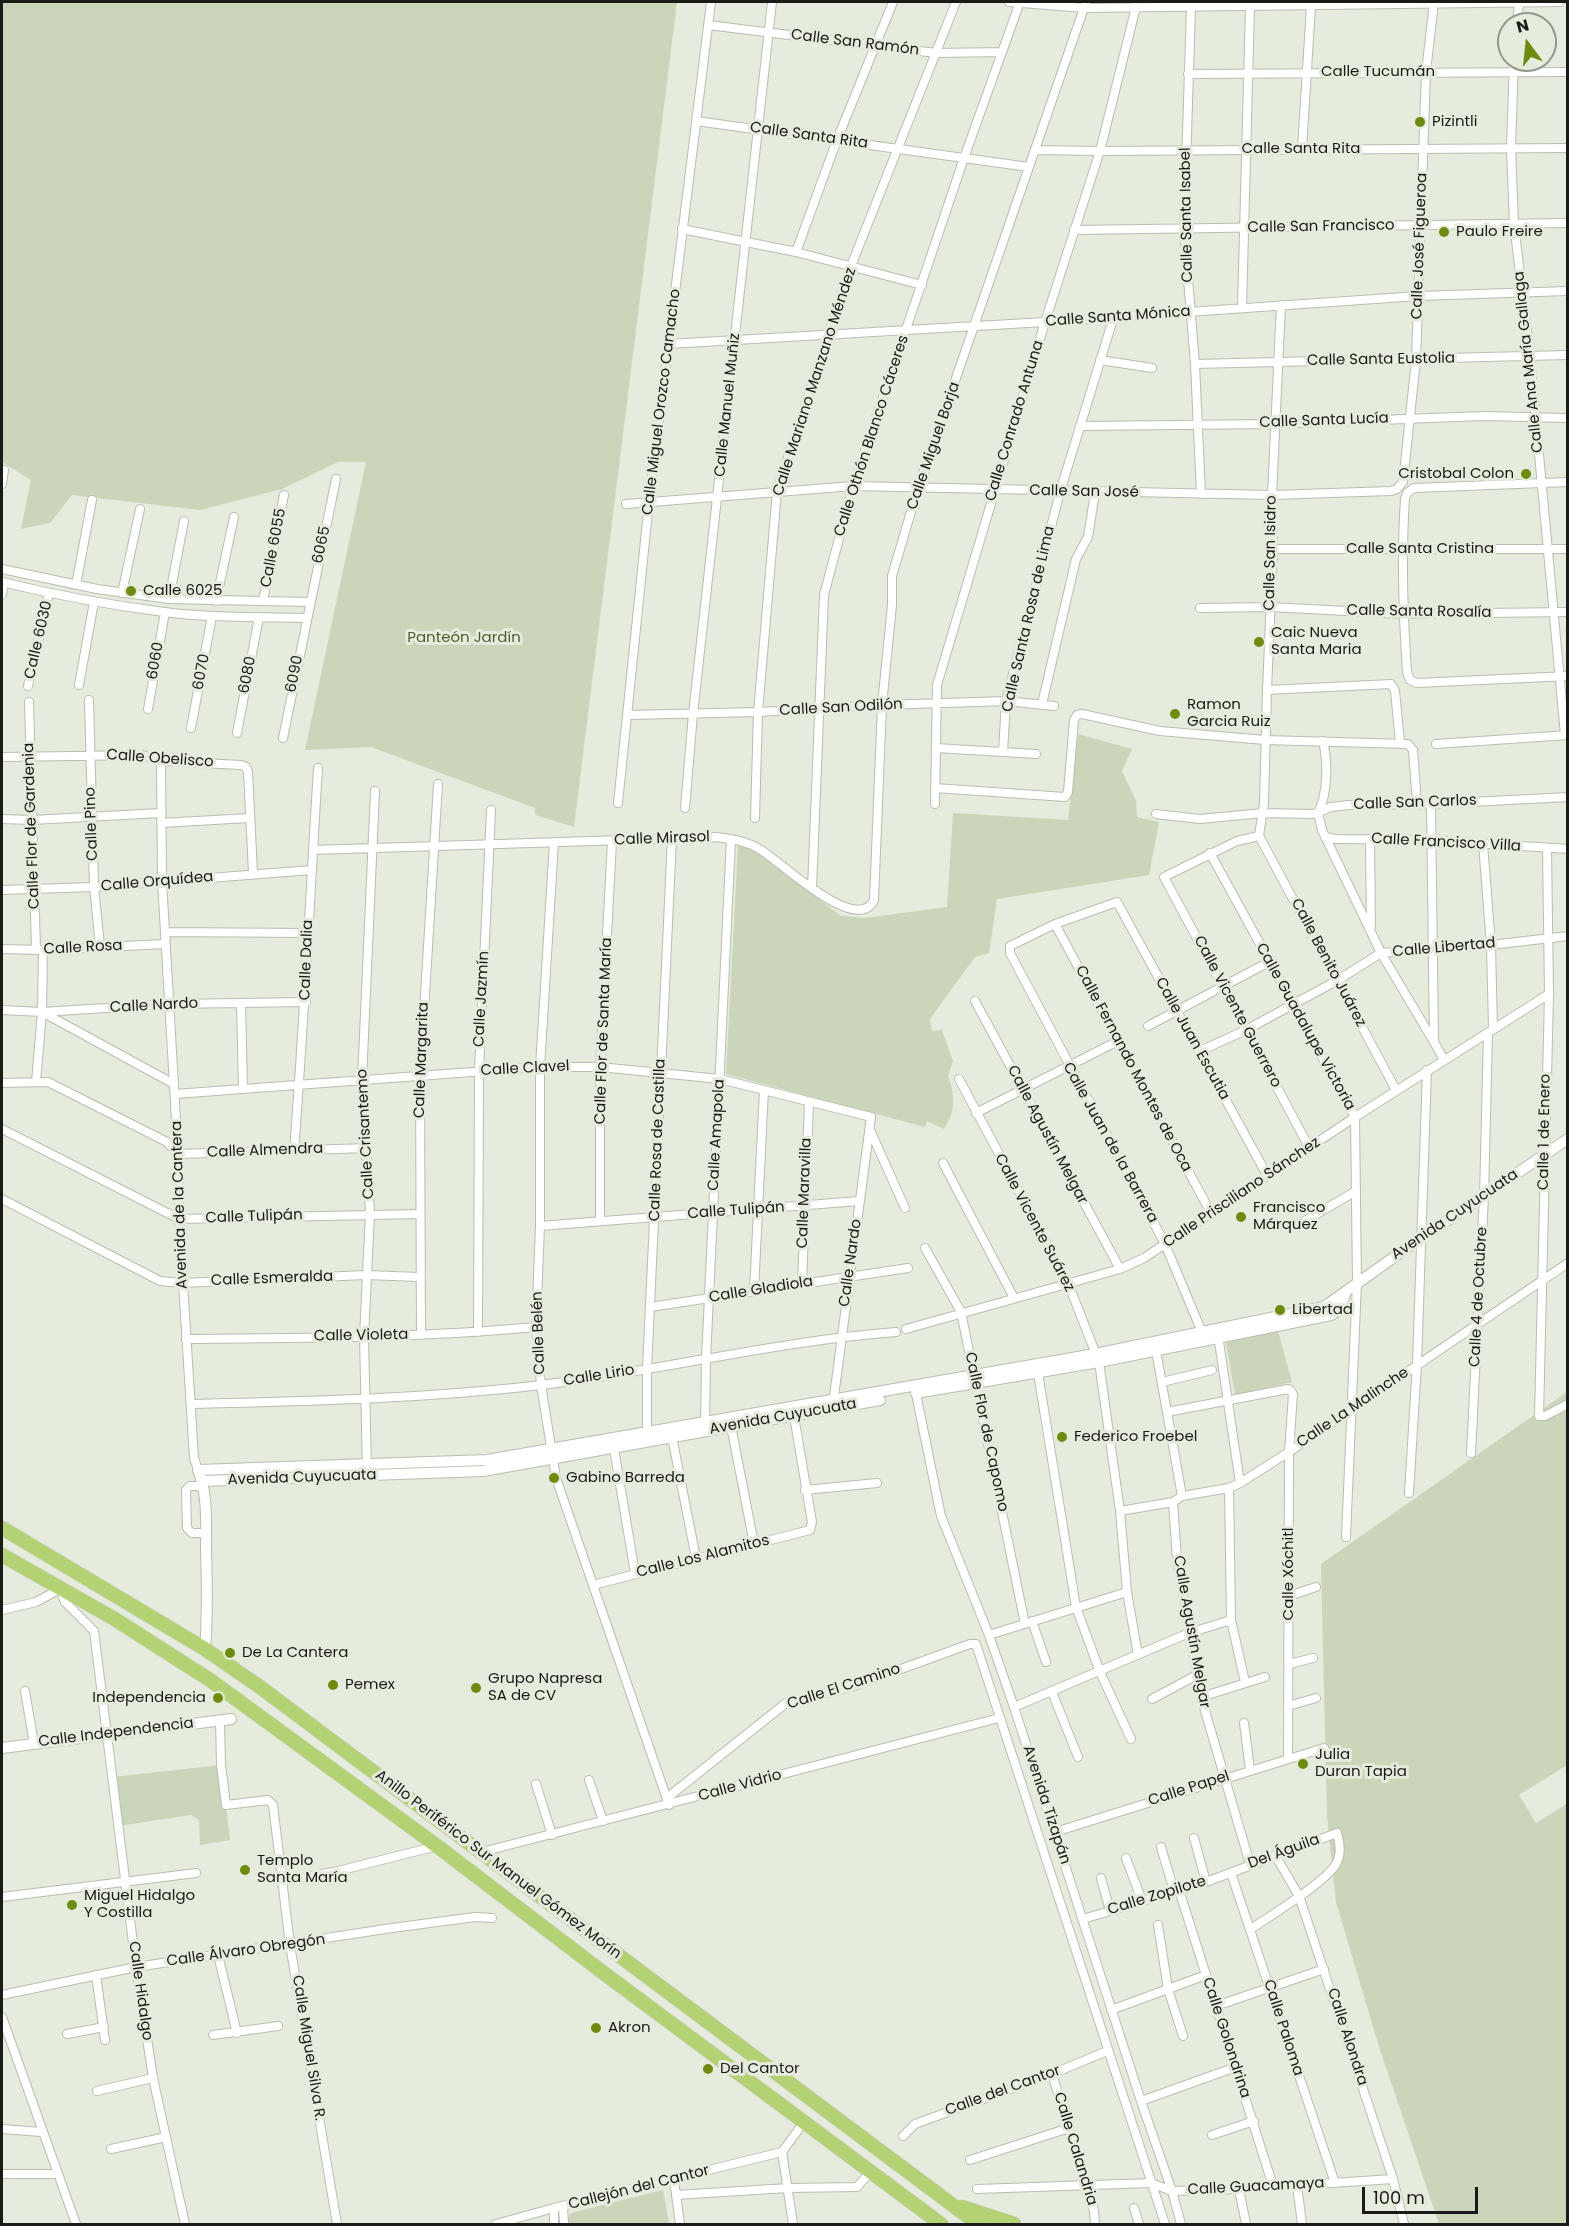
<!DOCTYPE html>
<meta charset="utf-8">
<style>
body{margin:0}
#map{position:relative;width:1569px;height:2226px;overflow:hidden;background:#e5ebdd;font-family:Poppins,sans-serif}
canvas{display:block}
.frame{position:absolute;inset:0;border:3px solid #191b16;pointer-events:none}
.north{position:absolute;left:1497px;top:12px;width:60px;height:60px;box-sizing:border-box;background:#e5ebdd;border:2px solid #93988d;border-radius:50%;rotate:345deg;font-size:16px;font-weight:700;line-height:24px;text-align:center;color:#191b16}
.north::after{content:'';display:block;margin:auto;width:21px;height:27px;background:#6d8c0e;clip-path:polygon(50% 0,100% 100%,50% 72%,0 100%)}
.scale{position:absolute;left:1362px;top:2187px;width:116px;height:27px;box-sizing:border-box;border:3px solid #191b16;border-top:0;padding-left:8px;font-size:18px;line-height:21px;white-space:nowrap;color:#191b16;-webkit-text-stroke:4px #e5ebdd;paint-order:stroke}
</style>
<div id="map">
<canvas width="1569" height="2226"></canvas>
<div class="frame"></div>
<div class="north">N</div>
<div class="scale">100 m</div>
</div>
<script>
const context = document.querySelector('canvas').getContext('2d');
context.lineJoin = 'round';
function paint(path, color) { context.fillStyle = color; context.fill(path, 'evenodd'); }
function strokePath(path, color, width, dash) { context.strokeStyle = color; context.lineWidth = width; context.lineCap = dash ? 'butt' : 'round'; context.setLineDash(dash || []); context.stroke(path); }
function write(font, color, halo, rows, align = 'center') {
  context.font = font + ' Poppins,sans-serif'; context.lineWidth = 6; context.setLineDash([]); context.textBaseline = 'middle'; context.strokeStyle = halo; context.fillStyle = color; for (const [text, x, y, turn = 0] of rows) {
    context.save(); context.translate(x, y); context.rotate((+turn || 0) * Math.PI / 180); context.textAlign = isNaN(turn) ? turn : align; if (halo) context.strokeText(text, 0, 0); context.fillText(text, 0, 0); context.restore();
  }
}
paint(new Path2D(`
 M2 2H677L574 827 535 815V808L371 747 305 750 366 462H338L282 489 200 510 72 495 50 523 21 529 31 480 2 462Z
 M1078 734 1132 749 1122 771 1136 801 1137 817 1159 822 1149 875 997 899 989 953 975 957 930 1019 932 1031 942 1030 953 1061 948 1076C955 1094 956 1112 944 1129L927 1121 925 1127 726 1074 738 844 764 856 841 916 865 918 947 907 953 813 1068 820Z
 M1278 1331 1292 1382 1235 1395 1226 1342Z
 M1567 1392V1765L1519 1795 1536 1823 1567 1804V2224H1439L1379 2047 1336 1902 1327 1815 1321 1564Z
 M221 1765 230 1840 200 1845 199 1820 191 1815 118 1826 112 1777Z
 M663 2190 669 2224H564L571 2213Z`), '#cad5b9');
const minor = new Path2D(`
 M1009 2 1084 8 1560 2
 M1191 7 1184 230 1195 364 1201 494
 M1517 24 1519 2
 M708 25 936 53 1002 52
 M1514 60 1511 148 1514 224 1530 357 1565 735
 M1188 74 1568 72
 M696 121 1029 167
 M1302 149 1311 6
 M1035 150 1100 151 1568 148
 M682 229 796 252 922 285
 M1074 230 1568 223
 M796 252 837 140 893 2
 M1242 308 1250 7
 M668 344 1045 322 1418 296 1568 291
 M1100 360 1152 368
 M1195 364 1568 355
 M1080 426 1276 424 1483 416 1568 418
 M1568 482 1414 488 1407 493 1405 499C1401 557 1403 614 1407 672L1410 680 1417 683 1568 676
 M2 484 4 470
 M626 504 853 486 1272 495 1391 491 1397 489 1403 482 1416 360 1426 72 1434 2
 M1273 549H1568
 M2 569 97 589 169 599 310 602
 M2 582C55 595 109 605 164 612 211 618 259 617 306 618
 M76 585 92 500
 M122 593 140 509
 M2 595 4 583
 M169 599 184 521
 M216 601 234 517
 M263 601 284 495
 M1200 608 1270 607 1403 614 1568 612
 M79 685 94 602
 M28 686 49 593
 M1267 690 1391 684 1395 691 1400 743
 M89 700 94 887 100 946
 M29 702 36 950
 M1042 704 1076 559 1088 537 1094 499 1096 493
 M148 709 165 612
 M628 715 758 712 882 705 1006 701 1054 706
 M191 728 212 616
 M237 733 259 617
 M283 738 336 479
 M1436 744 1568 735
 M936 748 1036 754
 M1003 752 1006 701 1060 492 1114 316
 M2 757 142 755 161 761 241 765 246 767 248 772 253 873
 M161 761 162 881 178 1154 179 1219 194 1458 198 1470
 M935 788 1065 797 1068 792 1074 720 1077 715 1082 714 1160 731 1265 740 1408 744 1413 750 1417 804
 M618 803 649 502 711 2
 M935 804 937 685 1045 322 1100 151 1136 7
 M1431 804 1434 1042 1444 1060
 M685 808 693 714 772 2
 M1318 813 1322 830 1381 953 1434 1042
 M1318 813C1328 793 1328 762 1323 741
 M1156 814 1200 819 1263 813 1314 814 1331 807 1349 805 1431 804 1568 797
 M755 818 758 712 777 491 851 266 956 2
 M2 819 32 820 160 813
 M161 823 249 818
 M1259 836 1264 803 1267 690 1273 549 1272 495 1281 305
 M1259 836 1237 841 1164 877 1309 1147
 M1259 836 1396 1090
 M1325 837 1336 839 1430 840 1568 849
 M1370 839 1371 926
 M554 842 540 1067V1226L536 1327 541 1385 556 1478 669 1805
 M1483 844 1491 945 1493 1029
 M1547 848 1549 994 1539 1416H1545L1568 1404
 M313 850 716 837C732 839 747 841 761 850 781 862 857 936 874 900L882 705 892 605V576L918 488 1086 2
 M1210 853 1355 1117 1357 1282 1346 1537
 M812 888 824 595 853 486 964 158 1020 2
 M2 890 94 887 312 870
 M1055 924 1211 1213
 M165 932 308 933
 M2 949 43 950 165 944
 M975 1001 1120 1269
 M241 1003 243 1089
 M2 1010 42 1012 170 1004 306 1002
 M42 1012 174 1084
 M1148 1026 1269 962
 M1200 1051 1246 1030 1338 980 1381 953 1491 945 1568 936
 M959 1079 1068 1283 1099 1362 1120 1511 1127 1592 1138 1655
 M36 1082 42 1012 43 950
 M2 1083 48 1082 167 1142 178 1154 368 1148
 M175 1094 540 1067H600L720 1079 871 1117 833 1404
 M976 1113 1118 1041
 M2 1129 179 1219 420 1214
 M870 1130 905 1208
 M294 1151C304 1024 310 896 318 768
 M943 1163 1014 1298
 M2 1199 160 1281 182 1283 366 1275 419 1277
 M600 1221V1067L612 841
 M1298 1225 1356 1191
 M540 1226 859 1201
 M925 1248 961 1312 1025 1624
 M802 1284 809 1103
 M754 1291 764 1090
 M650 1307 908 1268
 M906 1329 1120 1269 1144 1258 1355 1117 1549 994
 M478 1332 479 1071 491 810
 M421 1335 420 1076 438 784
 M1218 1335 1240 1483
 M1204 1337 1165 1244 1010 953V946L1055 924 1117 902 1267 1175
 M186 1339C303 1338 419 1338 536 1327
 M1155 1345 1182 1496
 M1038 1373 1076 1607 1100 1672 1131 1739
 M1162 1382 1212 1370
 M915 1389 941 1516 989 1635 1014 1707 1141 2101 1172 2191 1181 2224
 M191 1404C307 1401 424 1399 541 1385 660 1371 777 1341 896 1332
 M1167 1412 1288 1389 1290 1390 1293 1394 1289 1452 1288 1759
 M731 1426 754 1544
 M705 1427 706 1359 731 839
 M647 1437V1369L672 838
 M672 1437 696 1558
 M614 1449 635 1573
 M1471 1453 1484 1196 1488 1033
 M367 1470 364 1337 370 1213 362 1080 375 791
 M203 1486H190L186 1490 187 1528 192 1533H206
 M1229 1488 1231 1620 1245 1682
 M805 1490 877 1483
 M1409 1493 1417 1364 1427 1070
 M1173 1502 1177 1559 1201 1697 1250 1864
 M1120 1511 1173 1502 1182 1496 1229 1488 1240 1483 1289 1452 1568 1263
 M593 1585 810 1530 812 1522 794 1416
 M1289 1596 1316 1587
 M2 1610 36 1602 60 1589 65 1602 94 1631 136 1967 153 2078 185 2224
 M1032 1621 1046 1662
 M989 1635 1127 1592
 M1289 1664 1313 1658
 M25 1691 34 1744
 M1052 1692 1078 1757
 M1201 1697 1265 1677
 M1152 1699 1197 1675
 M1288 1706 1316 1698
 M1014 1707 1189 1633 1231 1620
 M220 1720 221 1765 226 1805 268 1800 273 1805 290 1945 337 2224
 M1244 1723 1250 1770
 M589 1780 603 1821
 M536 1784 552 1835
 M667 1798 786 1703 854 1686 970 1644H976L1165 2224
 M1055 1832 1324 1748
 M1194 1838 1206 1882
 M1161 1847 1174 1891
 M482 1852 999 1718
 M1275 1855 1299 1896 1393 2179 1404 2224
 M1126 1858 1142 1901
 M1231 1873 1335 2183
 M1101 1878 1110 1911
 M282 1881 334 1872 437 1846
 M1179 1890 1273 2186
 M2 1897 196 1873
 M1083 1919 1206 1882 1337 1833C1340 1843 1342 1854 1336 1864 1326 1882 1270 1916 1251 1929
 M1158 1925 1168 1989 1183 2036
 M218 1955 237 2033
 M96 1975 105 2040
 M2 1995 136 1967 392 1928 475 1917 492 1918
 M1216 2006 1324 1969
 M1111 2010 1206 1975
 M2 2017 76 2224
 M67 2034 104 2027
 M213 2035 278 2026
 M1052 2074 1094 2211 1095 2224
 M97 2091 153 2078
 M1141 2101 1236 2067
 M2 2129 41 2132
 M1212 2135 1254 2121
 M903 2136 915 2124 1052 2074 1107 2051
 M111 2149 166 2137
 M782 2152 793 2224
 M782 2152 804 2122
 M970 2160 1069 2128
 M2 2174H57
 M674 2180 680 2224
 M1297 2185 1302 2224
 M977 2189 1151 2183 1172 2191 1239 2189 1393 2179
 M1239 2189 1246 2224
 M676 2195 788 2188 857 2187 871 2171
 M563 2206 564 2224
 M554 2208V2224
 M1134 2208 1139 2224
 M496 2224 554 2208 782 2152`);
const tertiary = new Path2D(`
 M916 1393 1099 1362 1331 1315 1338 1311 1345 1294
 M202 1481 483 1471 880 1400
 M205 1649C208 1615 207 1583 206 1549 206 1524 208 1494 198 1470L487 1460 1095 1354 1324 1307 1421 1238 1568 1139
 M2 1748 231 1719`);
const trunk = new Path2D(`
 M2 1528 205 1649 260 1687 978 2224
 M2 1555 113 1618 210 1680 437 1846 605 1974 941 2224
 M962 2207 1014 2224`);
strokePath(minor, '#b9beb1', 10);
strokePath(tertiary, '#b9beb1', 12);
strokePath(trunk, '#cccdcc', 15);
strokePath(minor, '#fff', 8);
strokePath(tertiary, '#fff', 10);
strokePath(trunk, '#b4d273', 14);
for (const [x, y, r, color] of [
 [1420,122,6,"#6d8c0e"],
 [1444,232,6,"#6d8c0e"],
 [1526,474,6,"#6d8c0e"],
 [131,591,6,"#6d8c0e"],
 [1259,642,6,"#6d8c0e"],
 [1175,714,6,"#6d8c0e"],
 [1241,1217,6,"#6d8c0e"],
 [1280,1310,6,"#6d8c0e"],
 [1062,1437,6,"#6d8c0e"],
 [554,1478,6,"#6d8c0e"],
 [230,1653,6,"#6d8c0e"],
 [333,1685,6,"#6d8c0e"],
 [476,1688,6,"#6d8c0e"],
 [218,1698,6,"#6d8c0e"],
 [1303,1764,6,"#6d8c0e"],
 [245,1870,6,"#6d8c0e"],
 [72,1905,6,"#6d8c0e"],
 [596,2028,6,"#6d8c0e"],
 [708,2069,6,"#6d8c0e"]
]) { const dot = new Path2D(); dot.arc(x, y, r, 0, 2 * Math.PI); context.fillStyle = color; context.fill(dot); strokePath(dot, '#e5ebdd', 2); }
write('15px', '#191b16', '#e5ebdd', [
 ["Calle San Ramón",855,43,7],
 ["Calle Tucumán",1378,72],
 ["Calle Santa Rita",809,136,8],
 ["Calle Santa Rita",1301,149],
 ["Calle Santa Isabel",1187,215,-91],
 ["Calle San Francisco",1321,227,-1],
 ["Calle José Figueroa",1420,246,-88],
 ["Calle Santa Mónica",1118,317,-4],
 ["Calle Santa Eustolia",1381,360,-1],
 ["Calle Ana María Gallaga",1529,362,-96],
 ["Calle Mariano Manzano Méndez",815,382,-72],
 ["Calle Miguel Orozco Camacho",662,402,-83],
 ["Calle Manuel Muñiz",728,405,-84],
 ["Calle Conrado Antuna",1015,421,-73],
 ["Calle Santa Lucía",1324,421,-2],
 ["Calle Othón Blanco Cáceres",872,436,-72],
 ["Calle Miguel Borja",934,446,-71],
 ["Calle San José",1084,492,1],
 ["6065",322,545,-78],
 ["Calle 6055",274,548,-79],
 ["Calle Santa Cristina",1420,549],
 ["Calle San Isidro",1271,553,-89],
 ["Calle Santa Rosalía",1419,612,1],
 ["Calle Santa Rosa de Lima",1029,619,-77],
 ["Calle 6030",39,640,-77],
 ["6060",156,661,-80],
 ["6070",202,672,-79],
 ["6090",295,674,-79],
 ["6080",248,675,-79],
 ["Calle San Odilón",841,708,-3],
 ["Calle Obelisco",160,759,4],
 ["Calle San Carlos",1415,803,-2],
 ["Calle Pino",92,824,-92],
 ["Calle Flor de Gardenia",32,826,-92],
 ["Calle Mirasol",662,839,-2],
 ["Calle Francisco Villa",1446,843,3],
 ["Calle Orquídea",157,882,-5],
 ["Calle Rosa",83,948,-3],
 ["Calle Libertad",1444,948,-5],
 ["Calle Dalia",307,960,-88],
 ["Calle Benito Juárez",1328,963,62],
 ["Calle Jazmín",482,999,-87],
 ["Calle Nardo",154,1006,-3],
 ["Calle Vicente Guerrero",1237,1012,62],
 ["Calle Guadalupe Victoria",1305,1027,61],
 ["Calle Flor de Santa María",604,1031,-88],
 ["Calle Juan Escutia",1192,1039,61],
 ["Calle Margarita",422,1060,-88],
 ["Calle Clavel",525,1069,-3],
 ["Calle Fernando Montes de Oca",1133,1069,62],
 ["Calle 1 de Enero",1545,1132,-89],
 ["Calle Crisantemo",366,1134,-93],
 ["Calle Amapola",717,1135,-87],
 ["Calle Agustín Melgar",1047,1135,62],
 ["Calle Rosa de Castilla",658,1140,-88],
 ["Calle Juan de la Barrera",1110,1143,61],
 ["Calle Almendra",265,1151,-2],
 ["Calle Maravilla",805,1193,-88],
 ["Calle Prisciliano Sánchez",1242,1193,-34],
 ["Avenida de la Cantera",180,1205,-92],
 ["Calle Tulipán",736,1211,-4],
 ["Avenida Cuyucuata",1455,1215,-34],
 ["Calle Tulipán",254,1217,-2],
 ["Calle Vicente Suárez",1034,1223,62],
 ["Calle Nardo",851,1263,-82],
 ["Calle Esmeralda",272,1279,-2],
 ["Calle Gladiola",761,1290,-9],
 ["Calle 4 de Octubre",1479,1297,-87],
 ["Calle Belén",539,1333,-92],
 ["Calle Violeta",361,1336,-1],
 ["Calle Lirio",599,1376,-9],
 ["Calle La Malinche",1353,1408,-34],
 ["Avenida Cuyucuata",783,1417,-10],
 ["Calle Flor de Capomo",986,1432,78],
 ["Avenida Cuyucuata",302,1478,-2],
 ["Calle Los Alamitos",703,1557,-14],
 ["Calle Xóchitl",1289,1574,-90],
 ["Calle Agustín Melgar",1191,1632,80],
 ["Calle El Camino",844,1687,-18],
 ["Calle Independencia",116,1733,-7],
 ["Calle Vidrio",740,1786,-15],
 ["Calle Papel",1189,1789,-18],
 ["Avenida Tizapán",1046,1805,72],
 ["Del Águila",1284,1852,-20],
 ["Anillo Periférico Sur Manuel Gómez Morín",498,1865,37],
 ["Calle Zopilote",1157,1896,-17],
 ["Calle Álvaro Obregón",246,1951,-8],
 ["Calle Hidalgo",140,1991,82],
 ["Calle Paloma",1283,2028,72],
 ["Calle Alondra",1347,2037,72],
 ["Calle Golondrina",1226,2038,72],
 ["Calle Miguel Silva R.",308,2048,81],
 ["Calle del Cantor",1003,2091,-20],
 ["Calle Calandria",1075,2149,73],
 ["Calle Guacamaya",1256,2187,-3],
 ["Callejón del Cantor",639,2188,-14]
]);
write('15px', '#191b16', '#e5ebdd', [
 ["Pizintli",1432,122],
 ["Paulo Freire",1456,232],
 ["Cristobal Colon",1514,474,"right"],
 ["Calle 6025",143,591],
 ["Caic Nueva",1271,633],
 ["Santa Maria",1271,650],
 ["Ramon",1187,705],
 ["Garcia Ruiz",1187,722],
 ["Francisco",1253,1208],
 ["Márquez",1253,1225],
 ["Libertad",1292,1310],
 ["Federico Froebel",1074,1437],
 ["Gabino Barreda",566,1478],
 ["De La Cantera",242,1653],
 ["Grupo Napresa",488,1679],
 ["SA de CV",488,1696],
 ["Pemex",345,1685],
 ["Independencia",206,1698,"right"],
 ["Julia",1315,1755],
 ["Duran Tapia",1315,1772],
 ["Templo",257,1861],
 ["Santa María",257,1878],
 ["Miguel Hidalgo",84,1896],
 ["Y Costilla",84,1913],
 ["Akron",608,2028],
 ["Del Cantor",720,2069]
], 'left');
write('15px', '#4e5d2f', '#e5ebdd', [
 ["Panteón Jardín",464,638]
]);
</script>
